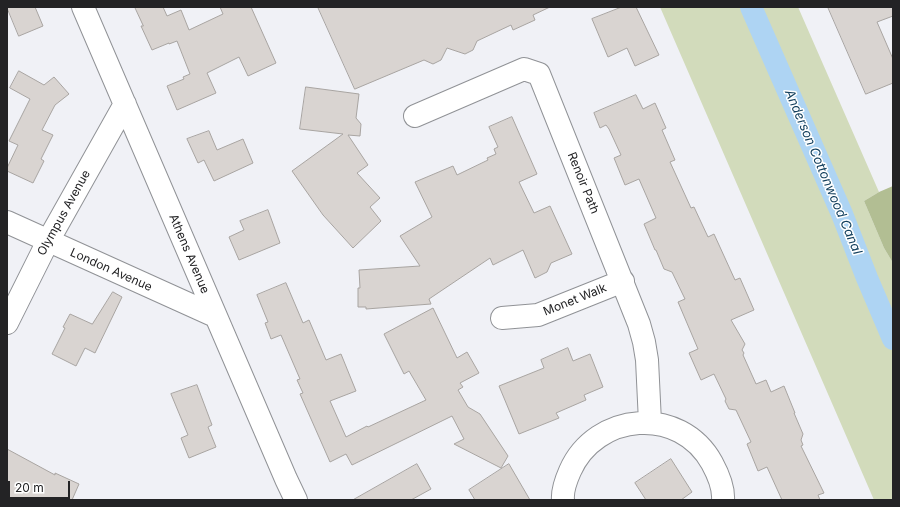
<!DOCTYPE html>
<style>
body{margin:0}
#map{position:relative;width:900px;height:507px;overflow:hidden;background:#f0f1f6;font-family:Inter,sans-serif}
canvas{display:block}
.frame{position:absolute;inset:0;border:8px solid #232325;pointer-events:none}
.scale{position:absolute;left:8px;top:481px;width:62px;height:18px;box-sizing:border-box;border:2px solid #232325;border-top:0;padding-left:5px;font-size:12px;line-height:14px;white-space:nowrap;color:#232325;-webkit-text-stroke:3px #fff;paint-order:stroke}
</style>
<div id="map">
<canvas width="900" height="507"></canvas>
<div class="frame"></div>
<div class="scale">20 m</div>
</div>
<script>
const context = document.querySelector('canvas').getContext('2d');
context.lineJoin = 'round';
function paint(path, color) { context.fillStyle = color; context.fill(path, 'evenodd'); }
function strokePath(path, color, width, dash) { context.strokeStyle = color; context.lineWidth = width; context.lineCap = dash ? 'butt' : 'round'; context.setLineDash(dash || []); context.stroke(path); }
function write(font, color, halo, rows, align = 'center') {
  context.font = font + ' Inter,sans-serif'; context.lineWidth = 3; context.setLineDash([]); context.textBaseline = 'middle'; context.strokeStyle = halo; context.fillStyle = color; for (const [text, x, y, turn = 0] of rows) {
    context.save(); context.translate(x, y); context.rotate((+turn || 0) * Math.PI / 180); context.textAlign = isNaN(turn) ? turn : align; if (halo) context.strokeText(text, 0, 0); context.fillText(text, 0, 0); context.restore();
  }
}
paint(new Path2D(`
 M660 7H798L879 192 864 201 884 248 893 263V500H874Z`), '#d2dbbb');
paint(new Path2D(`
 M893 186V263L884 248 864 201 879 192Z`), '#b2be93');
strokePath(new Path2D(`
 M751 7 842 214 867 278 893 339`), '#aed4f3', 22);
const building = new Path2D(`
 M7 7H35L43 26 19 36Z
 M135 7H163L167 16 181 10 189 30 223 14 220 7H251L276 63 248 76 239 57 207 73 216 93 177 110 167 86 184 79 183 77 190 74 177 41 169 44V43L152 50 141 26H143Z
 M318 7H550L533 15 535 20 513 30 511 25 477 41 473 50 465 54 447 48 441 60 433 64 424 60 355 89Z
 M622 7H636L659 55 635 66 627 48 608 57 592 19Z
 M828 7H893V16L877 22 893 59V83L866 94Z
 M19 71 44 85 54 77 69 94 55 105 42 130 53 135 41 159 44 161 33 183 7 171V168L18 145 9 141 30 99 10 88Z
 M306 87 359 94 356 118 361 124 360 136 348 135 368 165 357 173 380 198 370 207 381 221 353 248 323 215 292 171 343 134 300 129Z
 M636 95 643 109 655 103 666 128 662 130 675 160 670 162 691 208 694 207 708 237 714 234 735 280 740 278 754 310 731 320 745 344 742 350 744 353 743 355 756 384 766 380 771 392 784 386 795 413H794L803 434 801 440 803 445 801 446 824 493 818 495 820 500H782L767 467 758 471 747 444 751 442 736 410 729 409 725 401 726 399 714 374 701 380 689 353 698 349 678 302 685 299 672 272 664 269 656 250H655L644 224 656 218 639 179 625 185 614 158 621 155 609 129 606 125 600 128 594 113Z
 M512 117 537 174 519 182 534 213 550 206 572 254 551 263 547 272 535 278 523 250 493 265 490 258 429 299 431 304 366 309V307H358V288H360L359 270 420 266 400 236 432 217 415 182 453 166 457 175 488 160 487 158 496 154 494 149 498 147 489 127Z
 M209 131 217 150 243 139 253 163 214 181 204 160 198 163 187 139Z
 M268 210 280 243 239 260 229 237 244 230 240 221Z
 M286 283 303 323 309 320 326 360 341 354 356 391 330 401 346 437 367 426 368 427 426 400 409 371 404 374 384 334 433 308 457 358 467 352 479 373 460 383 463 387 458 390 468 407 480 414 508 456 501 468 454 444 464 439 452 416 352 465 346 454 330 462 300 394 303 393 297 380 300 379 281 335 271 339 265 323 268 322 257 295Z
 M113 292 122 297 95 353 85 348 76 366 52 354 65 328 63 327 70 314 92 324Z
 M568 348 573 361 590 354 603 387 584 395 586 400 556 413 559 418 519 434 499 386 544 368 541 360Z
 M197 385 212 425 208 427 216 447 189 458 181 438 188 435 171 394Z
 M7 449 55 475V473L79 484 72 500H7Z
 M671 459 692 492 681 500H646L635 483Z
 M417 464 431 489 411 500H353Z
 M509 464 530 500H475L469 490Z`);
paint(building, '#d9d4d1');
strokePath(building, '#a8a4a1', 1);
const street = new Path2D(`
 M83 7 286 479 296 500
 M415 116 524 69 539 74 639 324 644 342 647 360 650 422
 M7 222 215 316
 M502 318 538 315 623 281
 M7 323 48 241 125 104
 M563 500C562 490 566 480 570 471 596 412 680 405 712 463 718 474 724 487 723 500`);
strokePath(street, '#909296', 24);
strokePath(street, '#fff', 22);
write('12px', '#232325', '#fff', [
 ["Renoir Path",583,183,68],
 ["Olympus Avenue",64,213,-61],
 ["Athens Avenue",189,254,67],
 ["London Avenue",111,270,24],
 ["Monet Walk",575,300,-22]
]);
write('italic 13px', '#13405e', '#fff', [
 ["Anderson Cottonwood Canal",823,172,67]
]);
</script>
